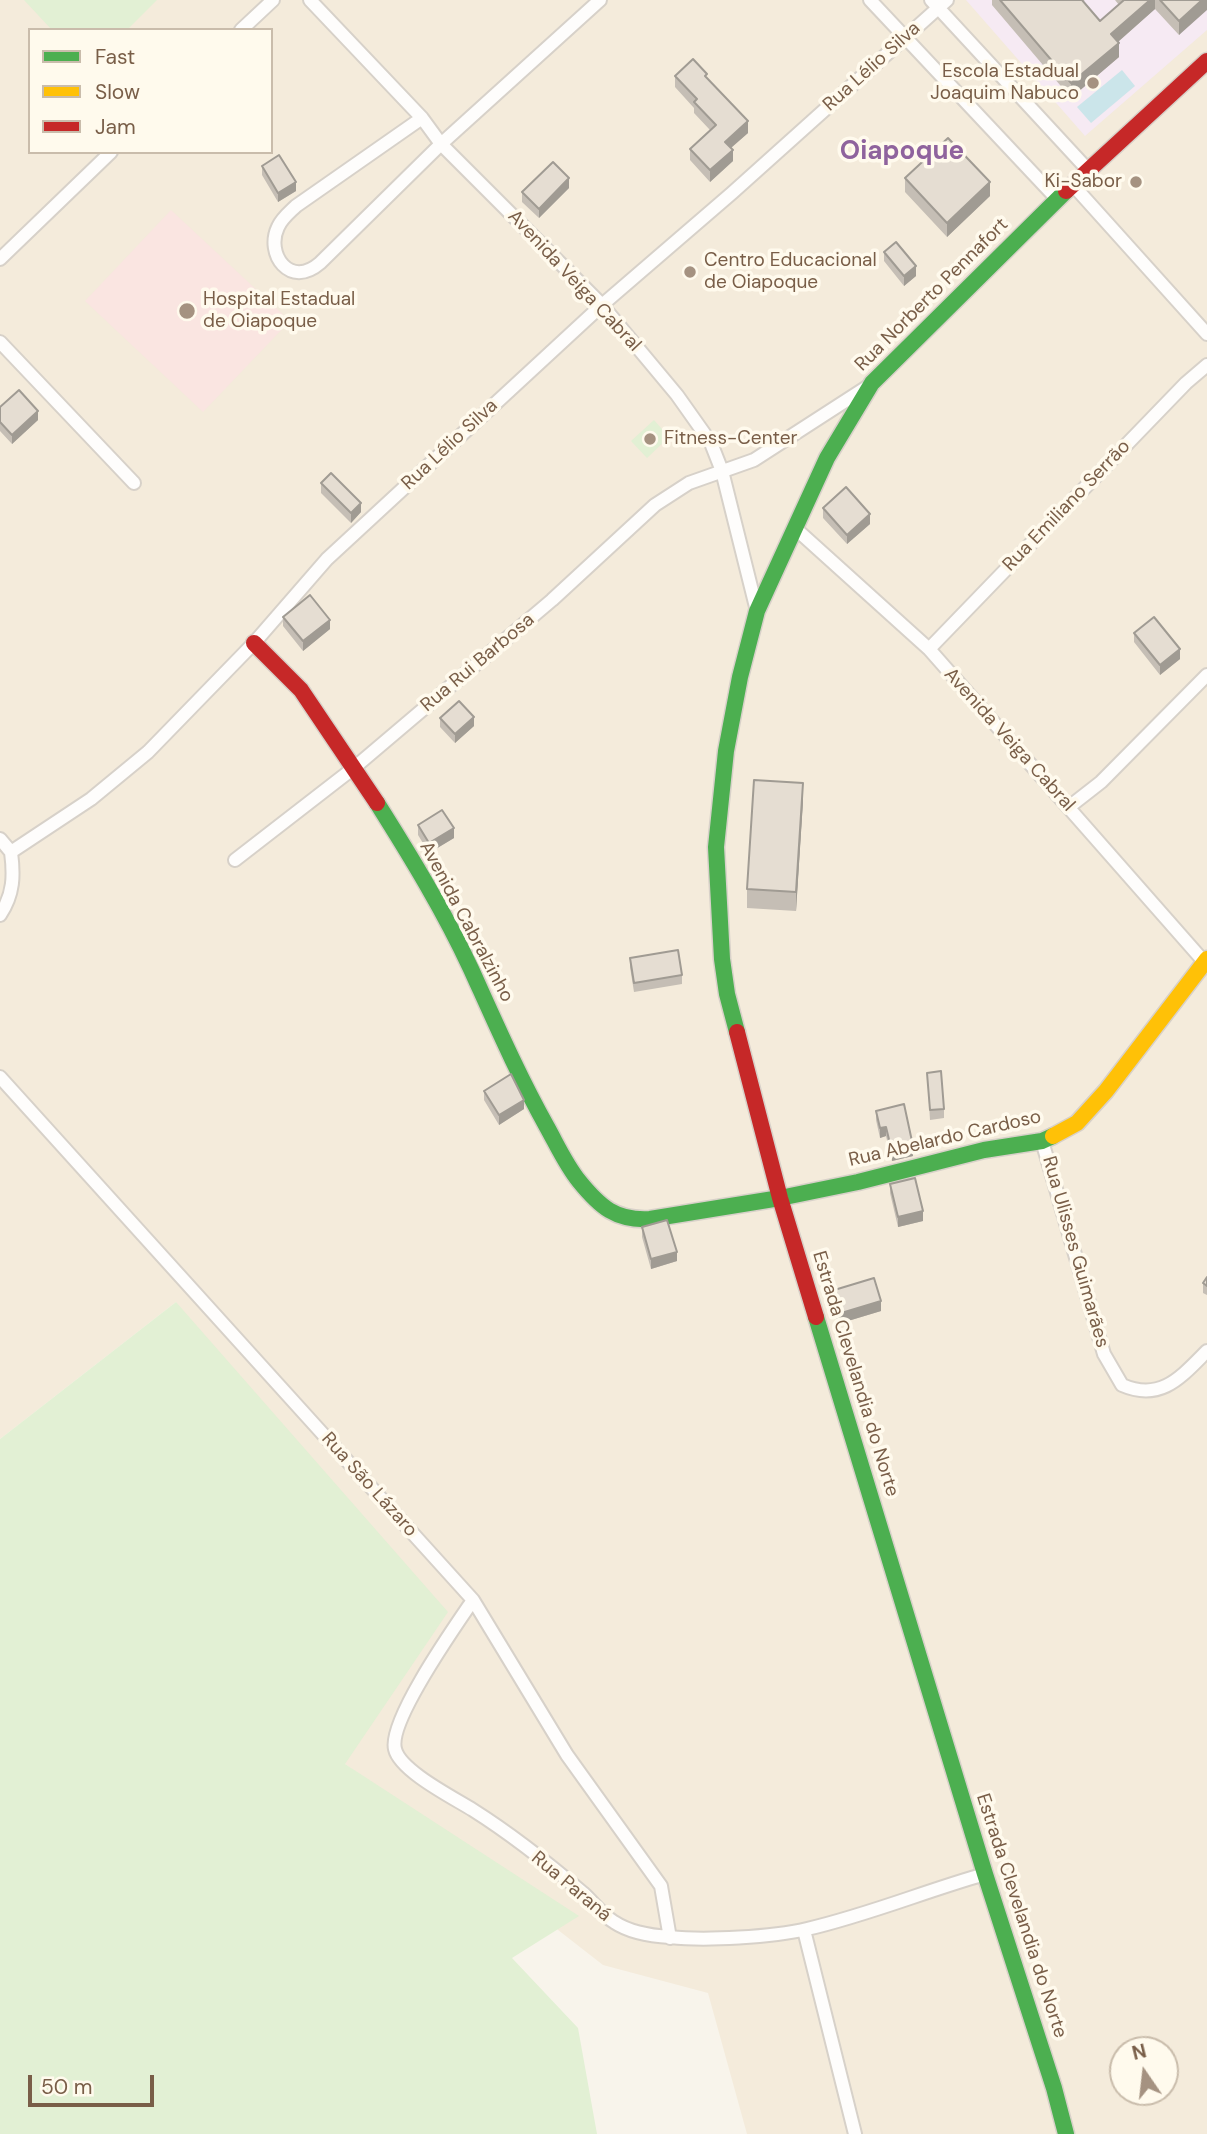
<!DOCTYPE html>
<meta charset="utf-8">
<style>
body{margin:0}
#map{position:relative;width:1207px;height:2134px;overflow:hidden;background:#f8f4eb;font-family:"DM Sans",sans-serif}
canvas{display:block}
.legend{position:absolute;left:28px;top:28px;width:245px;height:126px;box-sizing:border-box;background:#fffaed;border:2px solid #c9bcab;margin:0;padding:9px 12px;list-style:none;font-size:21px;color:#795e48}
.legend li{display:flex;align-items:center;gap:14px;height:35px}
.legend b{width:35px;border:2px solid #c9bcab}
.north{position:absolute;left:1109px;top:2036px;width:70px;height:70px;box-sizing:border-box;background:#fffaed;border:2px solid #c9bcab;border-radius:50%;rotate:346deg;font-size:19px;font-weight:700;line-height:28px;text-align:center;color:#795e48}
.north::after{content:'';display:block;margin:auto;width:24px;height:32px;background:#a59281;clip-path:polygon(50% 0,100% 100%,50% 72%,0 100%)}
.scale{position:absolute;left:28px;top:2075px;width:126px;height:32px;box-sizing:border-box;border:4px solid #795e48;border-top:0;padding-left:9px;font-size:21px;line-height:24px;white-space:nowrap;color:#795e48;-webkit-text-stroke:5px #fffaed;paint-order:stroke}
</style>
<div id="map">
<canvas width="1207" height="2134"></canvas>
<ul class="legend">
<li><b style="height:9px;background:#4caf50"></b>Fast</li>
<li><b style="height:9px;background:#ffc107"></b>Slow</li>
<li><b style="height:9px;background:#c62828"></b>Jam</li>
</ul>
<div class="north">N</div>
<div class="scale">50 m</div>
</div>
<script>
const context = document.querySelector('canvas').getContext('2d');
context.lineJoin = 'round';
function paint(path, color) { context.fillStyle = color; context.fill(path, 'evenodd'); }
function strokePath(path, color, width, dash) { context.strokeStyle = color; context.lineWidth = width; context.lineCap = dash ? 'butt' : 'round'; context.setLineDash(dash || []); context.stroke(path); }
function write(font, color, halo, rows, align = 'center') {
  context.font = font + ' "DM Sans",sans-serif'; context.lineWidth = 7; context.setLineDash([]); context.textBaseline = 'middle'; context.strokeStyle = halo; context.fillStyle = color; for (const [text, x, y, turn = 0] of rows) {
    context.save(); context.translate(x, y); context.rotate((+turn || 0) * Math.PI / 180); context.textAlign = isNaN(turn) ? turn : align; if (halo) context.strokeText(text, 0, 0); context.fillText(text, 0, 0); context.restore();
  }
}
paint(new Path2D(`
 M0 0H1207V2134H747L708 1993 603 1965 345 1764 176 1302 0 1439ZM30 30H271V152H30ZM1123 2050H1165V2092H1123Z`), '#f4ebdb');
paint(new Path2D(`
 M966 0H1207V30L1085 136Z`), '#f6eaf3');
paint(new Path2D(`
 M171 210 290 321 203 412 85 301Z`), '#fae5e1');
paint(new Path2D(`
 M24 0H157L127 30H52Z
 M654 420 669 437 647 458 631 441Z
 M176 1302 448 1612 345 1764 579 1916 512 1958 578 2028 597 2134H0V1439Z`), '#e2f0d4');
paint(new Path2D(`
 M1122 70 1135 86 1091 123 1077 107Z`), '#cbe5ea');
const street = new Path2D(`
 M310 0 422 118 441 144 602 305 677 395 711 443 722 471 757 611
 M870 0 1057 199
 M931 0 1089 171
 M241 30 273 0
 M422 118 296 206C290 212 282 218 278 227 265 254 290 289 320 263L441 144 600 0
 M1073 185 1207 334
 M0 259 111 152
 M0 342 134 483
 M796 529 929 649 1207 965
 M929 649 1186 383 1207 365
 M1069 807 1101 782 1207 675
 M0 839 11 852
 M11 852 91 799 148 752 254 643 327 559 602 305 732 193 947 0
 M235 860 355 767 552 600 655 505 689 483 754 460 867 387
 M0 915C14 894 14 875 11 852
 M0 1077 473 1600 567 1755 661 1886 670 1938
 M1042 1141 1104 1354 1122 1385C1161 1402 1181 1377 1207 1351
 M473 1600C456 1625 388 1721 395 1749 400 1771 454 1798 473 1810 511 1834 549 1864 583 1893 594 1903 601 1914 614 1922 629 1932 652 1936 670 1937 705 1941 773 1937 807 1929 868 1915 925 1891 985 1874
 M804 1930 855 2134`);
const fast = new Path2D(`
 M377 803C411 857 444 911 471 969 495 1022 518 1075 547 1127 557 1145 566 1165 579 1181 600 1207 616 1221 650 1219L780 1198 858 1182 984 1150 1042 1141 1053 1136
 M737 1032 727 994 722 959 716 847 726 751 740 677 757 611 827 458 872 383 1066 191
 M816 1317 985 1874 1054 2088 1066 2134`);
const slow = new Path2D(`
 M1053 1136 1077 1123 1106 1091 1207 959`);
const jam = new Path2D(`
 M1066 191 1207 61
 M254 643 301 690 377 803
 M737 1032 780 1198 816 1317`);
strokePath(street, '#d7d1c9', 16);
strokePath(fast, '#d8d1c9', 19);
strokePath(slow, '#d8d1c9', 19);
strokePath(jam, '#d8d1c9', 19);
strokePath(street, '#fefdfc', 12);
strokePath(fast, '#4caf50', 16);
strokePath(slow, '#ffc107', 16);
strokePath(jam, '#c62828', 16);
paint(new Path2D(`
 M992 0H1085L1083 1 1100 21 1119 5 1115 0H1207L1179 35 1155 9 1118 42 1119 57 1071 98 992 5Z
 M675 76 707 78 748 133 731 148 733 161 710 182 690 160V149L710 130 694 113V108L675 87Z
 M262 166 296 191 278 202 262 175Z
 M905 178 990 196 947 237 905 192Z
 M569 188 539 218 522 202V192Z
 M884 252 916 276 904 286 884 261Z
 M0 407 38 420 12 444 0 431Z
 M321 483 361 512 351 523 321 493Z
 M823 508 870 524 847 544 823 518Z
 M283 617 330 629 303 651 283 626Z
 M1134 633 1180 659 1160 675 1134 642Z
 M440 718 474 726 455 743 440 727Z
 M803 801 796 911 747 908V889Z
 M418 825 454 838 429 853 418 835Z
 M630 958 682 975V984L634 992 630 967Z
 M927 1073 944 1109V1118L930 1120Z
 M484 1091 524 1109 499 1125 484 1100Z
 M876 1111 913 1156 892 1161 886 1136 880 1138 876 1120Z
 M890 1184 923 1221 898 1227 890 1193Z
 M642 1227 677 1261 651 1269 642 1237Z
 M1207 1277V1295L1203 1293V1283Z
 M831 1291 881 1311 838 1324 831 1301Z`), '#c5beb5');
paint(new Path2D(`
 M1150 0H1155V9L1111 48V34Z
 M1202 0H1207V10L1179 35V21Z
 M1119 43V57L1071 98V83Z
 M748 121V133L725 153V142Z
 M733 150V161L710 182V170Z
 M569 178V188L539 218V209Z
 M296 182V191L278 202V193Z
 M990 182V196L947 237V223Z
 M916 266V276L904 286V276Z
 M38 411V420L12 444V435Z
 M361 503V512L351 523V513Z
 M870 514V524L847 544V535Z
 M330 620V629L303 651V641Z
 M1180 649V659L1160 675V665Z
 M474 717V726L455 743V734Z
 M803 783V801L796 911V892Z
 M454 828V838L429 853V843Z
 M524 1100V1109L499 1125V1115Z
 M886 1127V1136L880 1138V1128Z
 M913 1146V1156L892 1161V1152Z
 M923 1211V1221L898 1227V1217Z
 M677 1252V1261L651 1269V1259Z
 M881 1301V1311L838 1324V1314Z`), '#a09b93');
const building = new Path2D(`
 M1000 0H1082L1100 21 1124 0H1150L1111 34 1119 43 1071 83Z
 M1160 0H1202L1179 21Z
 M693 59 707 74 705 76 748 121 725 142 733 150 710 170 690 149 716 125 694 102 697 99 675 76Z
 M948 138 990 182 947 223 905 178Z
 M279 155 296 182 278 193 262 166Z
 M553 162 569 178 539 209 522 192Z
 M896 242 916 266 904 276 884 252Z
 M19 390 38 411 12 435 0 422V407Z
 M331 473 361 503 351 513 321 483Z
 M846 487 870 514 847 535 823 508Z
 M310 595 330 620 303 641 283 617Z
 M1154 617 1180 649 1160 665 1134 633Z
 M459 701 474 717 455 734 440 718Z
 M754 780 803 783 796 892 747 889Z
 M442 810 454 828 429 843 418 825Z
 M678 950 682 975 634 983 630 958Z
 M941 1071 944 1109 930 1110 927 1073Z
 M511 1074 524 1100 499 1115 484 1091Z
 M904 1104 913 1146 892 1152 886 1127 880 1128 876 1111Z
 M915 1178 923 1211 898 1217 890 1184Z
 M667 1220 677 1252 651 1259 642 1227Z
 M1207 1277V1286L1203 1283Z
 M874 1278 881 1301 838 1314 831 1291Z`);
paint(building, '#e5ddd2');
strokePath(building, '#a09b93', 2);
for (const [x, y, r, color] of [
 [1093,83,7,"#a59281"],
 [1136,182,7,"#a59281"],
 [690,272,7,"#a59281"],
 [187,311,9,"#a59281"],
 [650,439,7,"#a59281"]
]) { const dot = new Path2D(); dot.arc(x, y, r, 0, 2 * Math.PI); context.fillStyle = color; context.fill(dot); strokePath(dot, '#fffaed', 2.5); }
write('19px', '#795e48', '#fffaed', [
 ["Rua Lélio Silva",872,67,-42],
 ["Avenida Veiga Cabral",574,281,47],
 ["Rua Norberto Pennafort",932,295,-45],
 ["Rua Lélio Silva",450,445,-43],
 ["Rua Emiliano Serrão",1067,506,-46],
 ["Rua Rui Barbosa",478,663,-40],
 ["Avenida Veiga Cabral",1009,740,48],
 ["Avenida Cabralzinho",466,922,62],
 ["Rua Abelardo Cardoso",945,1139,-13],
 ["Rua Ulisses Guimarães",1075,1252,74],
 ["Estrada Clevelandia do Norte",855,1374,73],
 ["Rua São Lázaro",369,1485,48],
 ["Rua Paraná",571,1887,40],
 ["Estrada Clevelandia do Norte",1021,1916,72]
]);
write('19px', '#795e48', '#fffaed', [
 ["Escola Estadual",1079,72,"right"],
 ["Joaquim Nabuco",1079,94,"right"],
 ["Ki-Sabor",1122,182,"right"],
 ["Centro Educacional",704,261],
 ["de Oiapoque",704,283],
 ["Hospital Estadual",203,300],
 ["de Oiapoque",203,322],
 ["Fitness-Center",664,439]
], 'left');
write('bold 26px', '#8f639d', '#fffaed', [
 ["Oiapoque",902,152]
]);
</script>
